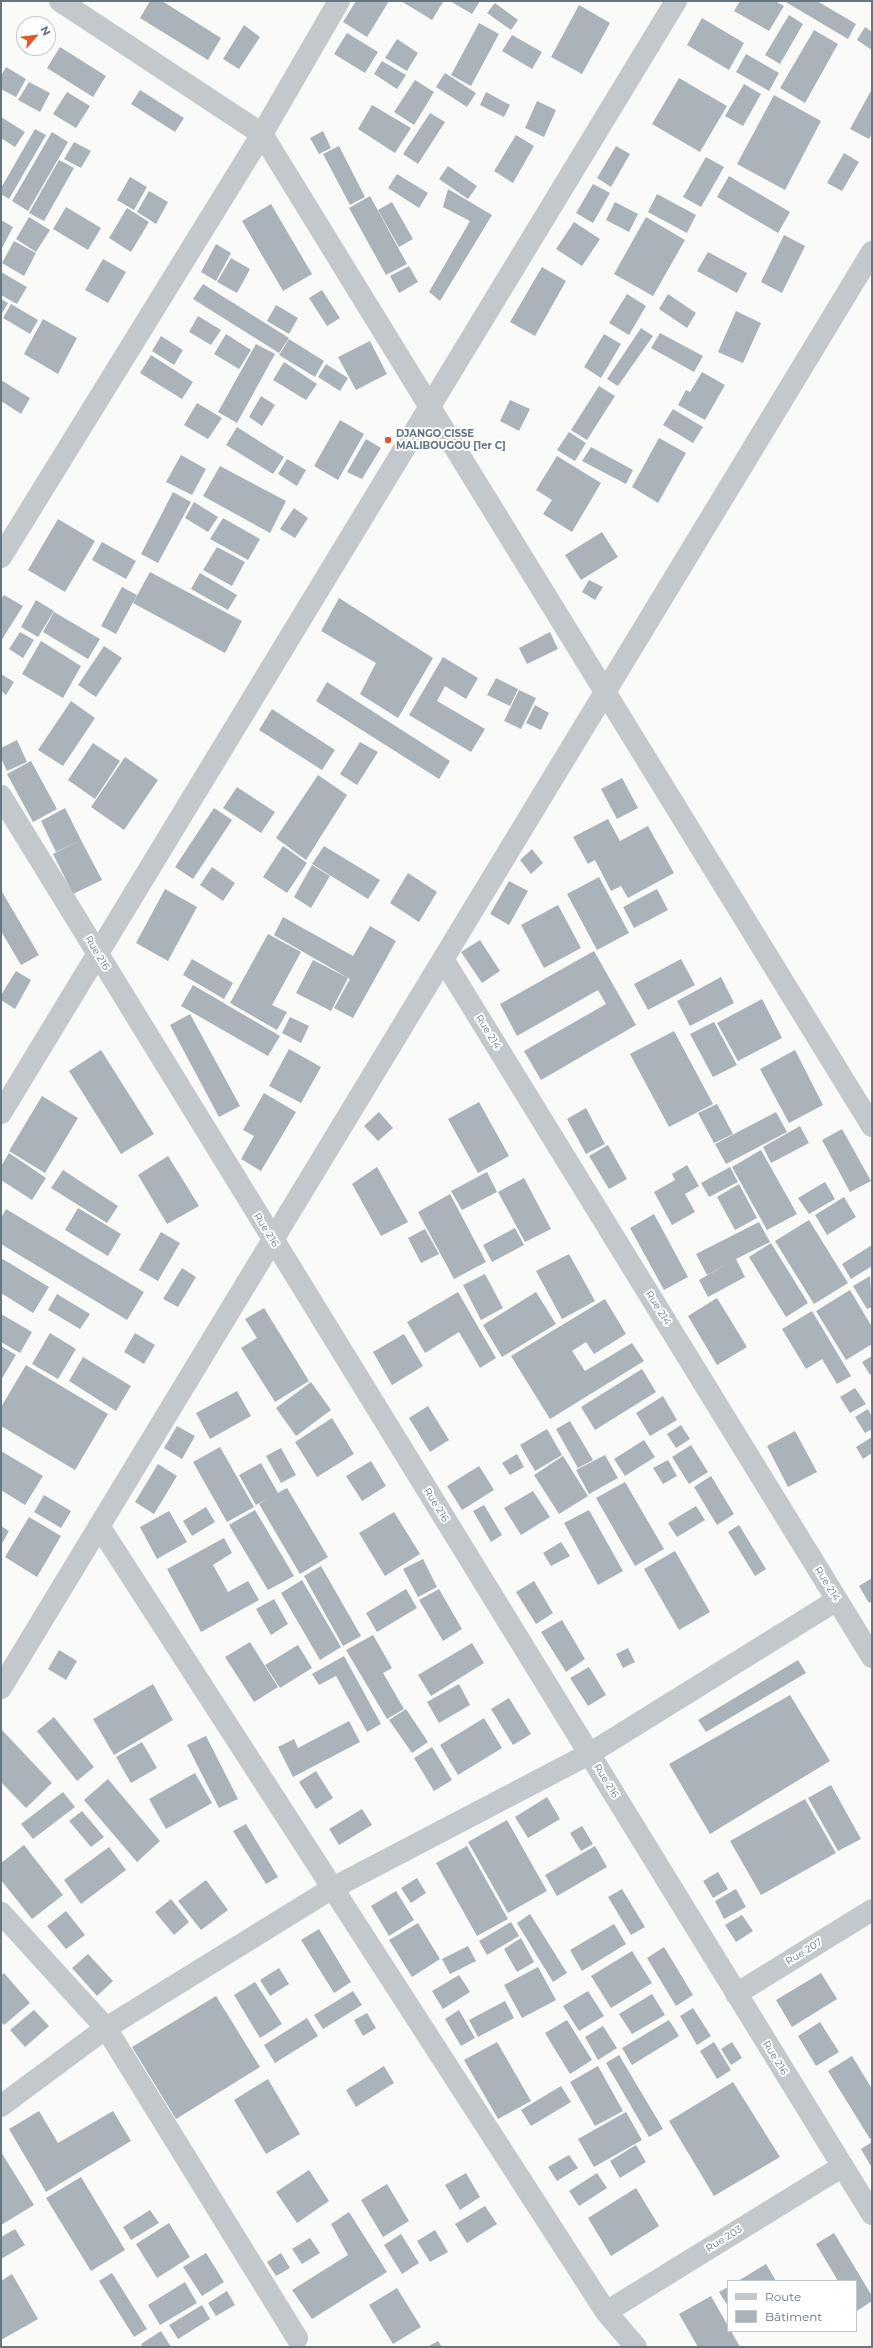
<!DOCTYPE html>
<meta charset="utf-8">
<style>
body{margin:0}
#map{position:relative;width:873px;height:2348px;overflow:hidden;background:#fafaf8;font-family:Montserrat,sans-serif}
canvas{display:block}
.frame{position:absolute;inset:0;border:2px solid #657683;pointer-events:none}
.legend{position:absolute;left:727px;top:2280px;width:130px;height:52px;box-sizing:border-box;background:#fff;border:1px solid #c1c8cd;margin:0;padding:5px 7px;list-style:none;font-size:12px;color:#657683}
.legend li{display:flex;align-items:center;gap:8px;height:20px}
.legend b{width:20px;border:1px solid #c1c8cd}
.north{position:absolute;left:16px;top:16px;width:40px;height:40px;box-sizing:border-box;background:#fff;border:1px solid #c1c8cd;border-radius:50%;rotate:62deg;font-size:11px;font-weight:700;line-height:16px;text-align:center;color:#657683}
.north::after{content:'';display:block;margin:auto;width:14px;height:18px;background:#e4572e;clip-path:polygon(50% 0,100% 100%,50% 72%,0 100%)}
</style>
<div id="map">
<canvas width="873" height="2348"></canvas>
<div class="frame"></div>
<ul class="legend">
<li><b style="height:5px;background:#c3c8cc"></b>Route</li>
<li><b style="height:11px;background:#aab3b9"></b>Bâtiment</li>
</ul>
<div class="north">N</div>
</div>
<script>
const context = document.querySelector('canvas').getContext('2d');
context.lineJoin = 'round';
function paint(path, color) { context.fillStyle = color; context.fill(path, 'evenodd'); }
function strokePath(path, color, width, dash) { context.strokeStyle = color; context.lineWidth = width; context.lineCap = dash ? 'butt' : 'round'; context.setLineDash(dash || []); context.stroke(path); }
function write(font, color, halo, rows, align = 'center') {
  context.font = font + ' Montserrat,sans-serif'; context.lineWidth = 4; context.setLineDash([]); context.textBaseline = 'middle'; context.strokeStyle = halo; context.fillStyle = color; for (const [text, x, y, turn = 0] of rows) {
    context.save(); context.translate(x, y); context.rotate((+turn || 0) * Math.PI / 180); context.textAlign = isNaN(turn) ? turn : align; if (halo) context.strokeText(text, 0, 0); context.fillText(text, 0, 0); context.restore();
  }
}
paint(new Path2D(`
 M150 1H162L221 38 208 60 140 18Z
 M356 1H389L367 37 343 22Z
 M401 1H441L443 2 432 20Z
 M450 1H480L472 14Z
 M740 1H775L784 6 769 31 734 11Z
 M784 1H817L856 24 848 39Z
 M495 3 518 20 511 30 487 13Z
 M579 5 610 23 582 74 551 57Z
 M789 15 803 24 780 64 765 55Z
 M702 18 744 43 729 70 687 45Z
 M479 23 499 34 471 86 451 75Z
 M244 25 260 37 239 69 223 59Z
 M865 27 872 32V50L857 40Z
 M814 30 838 44 805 103 780 88Z
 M347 33 378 52 365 73 334 54Z
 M512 35 542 52 532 69 502 51Z
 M397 39 418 53 407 71 385 58Z
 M60 47 106 76 93 97 47 68Z
 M746 54 779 73 769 91 736 72Z
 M382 61 406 75 397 89 374 74Z
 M6 67 26 79 16 97 1 89V76Z
 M445 73 476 93 467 107 436 87Z
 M679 78 727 106 700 152 652 124Z
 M415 80 434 92 414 125 394 112Z
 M29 82 50 93 40 112 18 100Z
 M744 84 761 94 743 126 725 116Z
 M872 89V133L869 139 850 129Z
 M140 90 184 118 175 132 131 104Z
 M67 92 90 106 76 128 53 114Z
 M486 92 510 105 504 117 480 105Z
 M774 95 821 121 785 190 737 164Z
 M537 101 556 110 544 137 525 128Z
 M372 105 411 128 395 153 358 129Z
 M430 113 445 122 418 164 403 154Z
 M1 117 25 132 15 147 1 138Z
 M35 129 46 135 9 199 1 194V188Z
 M323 131 331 148 319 154 310 138Z
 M52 132 68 142 28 211 12 201Z
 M516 135 534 146 513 183 494 171Z
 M74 142 91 151 81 168 64 159Z
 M339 146 365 197 350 205 323 154Z
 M616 146 630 154 611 187 597 178Z
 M844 153 859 162 842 191 827 183Z
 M706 157 724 167 701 207 683 197Z
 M59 160 74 168 44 221 29 213Z
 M448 166 477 186 468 199 439 179Z
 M397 174 428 193 419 208 388 188Z
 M729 176 790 212 778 233 717 197Z
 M130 177 147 187 134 210 117 200Z
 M593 184 610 193 593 223 576 213Z
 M448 189 492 215 440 301 429 292 470 221 443 207Z
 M149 191 168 202 156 224 137 212Z
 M657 194 696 215 687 233 648 212Z
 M370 196 407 264 386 275 349 208Z
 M392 202 413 239 399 247 378 210Z
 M615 202 638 214 629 232 606 220Z
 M271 204 312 274 283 291 242 221Z
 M66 207 101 228 88 250 53 229Z
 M127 208 149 222 131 252 109 238Z
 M29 217 50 230 36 252 16 239Z
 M646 217 685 240 653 296 614 274Z
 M1 220 13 227 1 250Z
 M574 222 600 239 582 266 556 249Z
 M784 235 805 246 782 293 761 282Z
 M14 241 36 253 24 276 2 263Z
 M216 244 231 253 216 281 201 272Z
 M708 252 747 273 737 293 697 271Z
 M231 258 250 269 237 293 217 282Z
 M103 259 126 272 108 303 85 290Z
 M409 266 418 282 399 293 390 276Z
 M542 267 566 281 535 336 510 322Z
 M1 272 27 287 17 304 1 295Z
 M203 284 289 338 279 353 193 299Z
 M322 290 340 318 327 326 309 298Z
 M627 294 646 306 629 335 609 323Z
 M668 294 696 313 687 328 659 309Z
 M1 299 8 303 1 315Z
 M11 304 38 320 30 334 3 318Z
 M276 305 298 318 289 334 267 321Z
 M736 311 761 323 743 363 718 352Z
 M198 316 221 330 211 345 189 332Z
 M43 319 77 338 58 374 24 354Z
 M641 328 653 336 618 386 607 379Z
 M660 333 703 356 694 372 651 348Z
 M226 334 251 350 239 369 214 354Z
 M604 334 621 344 601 378 584 367Z
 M161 336 183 350 174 365 152 351Z
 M289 339 324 361 315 377 279 355Z
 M370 341 387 374 356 390 338 357Z
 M256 344 275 354 237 423 218 412Z
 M151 355 193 382 182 399 140 373Z
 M284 362 317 384 306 400 273 380Z
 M326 364 348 378 340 391 318 377Z
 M702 372 725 385 705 420 678 405 686 390 690 392Z
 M1 380 30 398 21 414 1 401Z
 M599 386 615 396 587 440 571 430Z
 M261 396 275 405 262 426 249 417Z
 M510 400 530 409 519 431 500 421Z
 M197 403 222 418 208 439 184 425Z
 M673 409 703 427 693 443 663 425Z
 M340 420 364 434 338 480 314 466Z
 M237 427 284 457 273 474 226 445Z
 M569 432 586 443 575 461 557 450Z
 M659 438 686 453 658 503 632 487Z
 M366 439 381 448 362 479 347 472Z
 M591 447 633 470 626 484 582 461Z
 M181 455 206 469 192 495 166 482Z
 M557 456 601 483 572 532 543 514 552 500 536 490Z
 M287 459 306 470 297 486 278 474Z
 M220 466 286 501 270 533 203 496Z
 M173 492 191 502 158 563 141 554Z
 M194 502 218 517 208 532 185 518Z
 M294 508 308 518 295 538 280 529Z
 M223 518 260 539 248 560 210 539Z
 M58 519 95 541 65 592 28 570Z
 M602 532 618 557 581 580 565 555Z
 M102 542 136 561 126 579 92 560Z
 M217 547 245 562 232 586 203 570Z
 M150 572 242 621 225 653 133 603Z
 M200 573 237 595 228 610 191 589Z
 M589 580 603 587 595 600 582 592Z
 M122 587 137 595 116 634 101 626Z
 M4 595 23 606 1 641V599Z
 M339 598 433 658 398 718 360 694 376 663 321 631Z
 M36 600 54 611 38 637 21 627Z
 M54 612 100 639 88 659 43 632Z
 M20 632 34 640 23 658 9 649Z
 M550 632 558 649 527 664 519 648Z
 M41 641 81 666 63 698 22 674Z
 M104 646 122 658 96 697 78 685Z
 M443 657 478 678 466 699 445 686 437 701 485 729 471 752 409 715Z
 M1 674 14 682 6 695 1 691Z
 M496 678 518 689 510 706 487 695Z
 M327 682 450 761 439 779 316 701Z
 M519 690 536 698 521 729 504 721Z
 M71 701 95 718 63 766 38 750Z
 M535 705 549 713 541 730 526 723Z
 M272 709 335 750 322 770 259 730Z
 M17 740 27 762 7 771 1 758V748Z
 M360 742 378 752 357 785 340 774Z
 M93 743 120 761 95 799 68 780Z
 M125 757 158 780 124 830 91 807Z
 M31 761 57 809 33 822 7 774Z
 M318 775 347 795 306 860 276 838Z
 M622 778 638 808 617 819 601 789Z
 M237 787 275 812 261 833 223 808Z
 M65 808 81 840 56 852 41 821Z
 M214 808 232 820 193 879 175 867Z
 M608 819 620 841 648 826 674 873 628 898 621 886 611 891 595 860 588 864 573 837Z
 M81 840 102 880 73 894 53 854Z
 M283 846 307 863 287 893 263 877Z
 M324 846 380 880 368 899 312 864Z
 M532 849 543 863 531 874 520 860Z
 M312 865 330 876 311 908 294 897Z
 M212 867 235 883 223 901 200 885Z
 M408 873 437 892 419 922 390 903Z
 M599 877 629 933 597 950 567 894Z
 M509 881 528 891 509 925 490 914Z
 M165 889 197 907 168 961 136 943Z
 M657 889 668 910 634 928 623 907Z
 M1 890 39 955 21 965 1 931Z
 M558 905 581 948 544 968 521 925Z
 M283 917 353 956 370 926 396 941 353 1018 334 1008 350 979 274 935Z
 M268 934 301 952 272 1005 287 1012 277 1030 230 1003Z
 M480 940 500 971 482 983 461 952Z
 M594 951 636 1025 541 1080 524 1051 606 1004 598 990 517 1036 500 1004Z
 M192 959 233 983 224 999 183 975Z
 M681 959 695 985 648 1010 634 984Z
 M313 960 348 978 331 1011 296 993Z
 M16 971 31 980 15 1009 1 1000V995Z
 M721 977 734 1003 690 1026 677 1001Z
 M193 985 280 1036 268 1056 181 1006Z
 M762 999 782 1038 738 1061 717 1023Z
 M190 1014 240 1106 219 1117 170 1025Z
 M290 1017 309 1026 301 1043 282 1033Z
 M714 1022 737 1065 713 1077 690 1034Z
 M674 1031 713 1104 669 1127 630 1054Z
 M289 1049 321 1067 301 1103 269 1086Z
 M101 1050 154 1134 121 1154 69 1071Z
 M795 1050 823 1105 789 1123 760 1069Z
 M264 1093 296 1112 261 1171 241 1159 254 1136 243 1130Z
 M42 1096 78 1118 45 1173 9 1151Z
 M479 1102 509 1156 478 1173 448 1119Z
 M717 1104 733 1134 714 1143 698 1113Z
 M586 1108 605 1144 586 1154 567 1119Z
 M379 1112 393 1128 378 1141 364 1126Z
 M776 1112 787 1132 726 1164 715 1144Z
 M800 1126 809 1143 771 1163 763 1147Z
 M842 1129 871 1181 850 1192 822 1140Z
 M608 1145 627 1179 609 1189 589 1156Z
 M761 1150 797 1214 767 1230 732 1167Z
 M9 1153 46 1178 32 1200 1 1180V1166Z
 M168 1156 199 1206 167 1224 138 1175Z
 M687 1165 699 1186 685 1194 695 1212 672 1225 654 1192 675 1180 672 1174Z
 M377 1167 408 1222 381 1236 352 1184Z
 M730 1167 738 1182 709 1197 701 1183Z
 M63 1170 118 1206 107 1223 51 1188Z
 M487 1172 497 1192 462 1210 451 1191Z
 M524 1178 551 1229 525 1242 498 1192Z
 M825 1182 835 1199 809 1214 798 1198Z
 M739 1184 757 1218 735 1230 717 1197Z
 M450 1194 486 1262 454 1279 418 1212Z
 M844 1197 856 1217 827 1235 815 1215Z
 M78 1208 121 1234 108 1256 65 1230Z
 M6 1209 144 1292 127 1320 1 1244V1218Z
 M654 1214 688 1277 664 1290 630 1228Z
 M809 1220 848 1283 814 1304 775 1241Z
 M759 1222 770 1242 736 1259 745 1277 708 1297 699 1280 729 1263 707 1275 696 1254Z
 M515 1228 524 1245 492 1262 483 1245Z
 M425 1229 439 1254 421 1263 408 1238Z
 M161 1232 180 1243 158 1281 139 1270Z
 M771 1243 808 1303 786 1317 749 1257Z
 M872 1245V1266L851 1279 842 1264Z
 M569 1254 595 1301 562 1319 536 1271Z
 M1 1258 49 1287 33 1313 1 1293Z
 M182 1268 196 1277 178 1307 163 1299Z
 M485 1274 503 1308 481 1320 463 1285Z
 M870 1276 872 1307 867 1309 853 1286Z
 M850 1290 872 1327V1344L846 1360 816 1311Z
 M458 1292 496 1358 480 1368 459 1332 425 1353 407 1322Z
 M536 1292 556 1324 502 1357 483 1325Z
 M57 1294 90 1314 80 1329 48 1310Z
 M717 1298 747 1347 717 1365 688 1316Z
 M605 1299 626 1334 594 1354 586 1342 572 1351 585 1371 632 1343 644 1361 550 1419 511 1356Z
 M264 1308 309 1381 275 1402 241 1348 257 1338 245 1319Z
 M812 1311 851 1376 837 1384 822 1359 806 1369 782 1329Z
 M1 1314 32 1332 20 1353 1 1342Z
 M50 1333 76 1349 58 1379 32 1364Z
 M135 1333 155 1345 144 1364 124 1352Z
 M404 1334 423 1366 392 1385 373 1352Z
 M1 1346 16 1355 1 1380Z
 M872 1356V1374L870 1375 862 1362Z
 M83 1357 131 1386 116 1411 69 1381Z
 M26 1365 108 1414 75 1470 1 1426V1407Z
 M642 1369 656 1392 595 1430 581 1407Z
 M311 1382 331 1410 296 1436 276 1408Z
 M855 1388 866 1404 850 1413 840 1397Z
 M237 1391 251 1416 210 1439 196 1413Z
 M663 1396 677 1420 650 1436 636 1413Z
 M428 1406 449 1440 430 1452 409 1418Z
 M868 1409 872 1417V1429L865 1433 855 1417Z
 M332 1418 354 1454 317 1477 295 1442Z
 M570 1421 593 1460 578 1468 556 1429Z
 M681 1425 690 1439 676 1448 667 1434Z
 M177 1426 195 1436 182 1459 164 1448Z
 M547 1429 562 1455 535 1471 520 1445Z
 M795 1431 817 1472 788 1487 767 1446Z
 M872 1437V1453L863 1459 856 1447Z
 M644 1440 655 1457 625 1476 614 1459Z
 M691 1445 708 1472 689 1484 672 1457Z
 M220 1447 254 1507 227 1522 193 1462Z
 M281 1448 296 1475 281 1483 266 1456Z
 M1 1451 43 1476 25 1505 1 1490Z
 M517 1454 524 1467 510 1475 502 1463Z
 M605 1455 618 1478 589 1494 576 1470Z
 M563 1456 588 1496 559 1514 534 1475Z
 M668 1460 677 1476 663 1484 653 1468Z
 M371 1461 386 1486 362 1501 346 1476Z
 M261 1463 278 1493 287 1488 328 1557 300 1574 259 1504 269 1498 256 1505 239 1475Z
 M158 1464 177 1476 154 1514 135 1502Z
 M479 1466 494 1490 462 1510 447 1486Z
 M711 1476 734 1514 717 1525 694 1487Z
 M625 1482 664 1549 635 1566 596 1498Z
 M533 1491 550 1517 521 1535 504 1508Z
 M44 1495 71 1511 61 1528 34 1512Z
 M484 1505 502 1535 491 1542 473 1511Z
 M696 1506 705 1520 677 1537 668 1523Z
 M206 1507 215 1522 192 1536 183 1521Z
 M255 1510 294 1576 268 1590 229 1525Z
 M589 1510 623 1571 598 1585 564 1523Z
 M169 1511 187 1542 157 1559 140 1527Z
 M394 1512 420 1554 385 1576 359 1533Z
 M29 1517 61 1536 37 1577 5 1557Z
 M739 1525 766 1569 755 1576 728 1532Z
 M1 1526 9 1531 1 1545Z
 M224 1538 232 1553 213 1565 228 1592 248 1581 259 1600 201 1632 167 1569Z
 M561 1542 570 1556 551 1566 543 1553Z
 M675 1551 710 1612 679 1630 644 1569Z
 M423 1559 437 1587 418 1597 403 1569Z
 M321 1566 361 1636 343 1646 304 1576Z
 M872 1578V1601L869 1603 859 1586Z
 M302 1580 341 1647 320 1660 281 1593Z
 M534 1581 553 1613 536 1624 516 1592Z
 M406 1589 417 1608 377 1632 366 1613Z
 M439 1589 462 1629 443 1641 419 1600Z
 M274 1599 288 1624 271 1635 256 1609Z
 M562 1620 585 1659 566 1672 541 1632Z
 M373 1635 392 1668 383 1673 404 1709 387 1719 346 1650Z
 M250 1642 278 1687 254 1702 225 1657Z
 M472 1643 484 1663 431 1696 418 1675Z
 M298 1645 312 1668 280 1688 265 1665Z
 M628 1648 635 1662 623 1668 616 1654Z
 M59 1650 77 1661 66 1680 48 1669Z
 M344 1656 381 1724 367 1732 336 1676 319 1685 312 1674Z
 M798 1660 806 1673 706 1732 698 1720Z
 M589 1667 606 1695 588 1706 570 1678Z
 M153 1684 173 1720 114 1755 93 1719Z
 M459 1684 470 1705 439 1723 427 1702Z
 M790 1695 830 1761 710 1834 669 1764Z
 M509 1698 531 1734 513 1745 491 1709Z
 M406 1709 428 1742 412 1753 389 1720Z
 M54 1717 94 1767 77 1781 37 1731Z
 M484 1718 502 1748 458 1775 440 1745Z
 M349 1721 360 1742 293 1777 278 1747 294 1739 298 1748Z
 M1 1729 52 1783 26 1808 1 1782Z
 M206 1736 238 1799 219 1808 187 1745Z
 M142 1742 157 1768 131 1783 116 1757Z
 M432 1747 452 1780 434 1791 414 1758Z
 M316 1771 333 1798 316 1809 299 1782Z
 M195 1773 212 1803 166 1829 149 1799Z
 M108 1779 160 1841 137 1862 84 1800Z
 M831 1785 861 1839 838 1851 808 1798Z
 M63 1792 75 1807 33 1839 21 1824Z
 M547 1797 560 1819 528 1838 515 1817Z
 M805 1799 836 1853 761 1895 730 1841Z
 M362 1809 372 1825 339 1845 329 1829Z
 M82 1811 104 1837 91 1847 69 1821Z
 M507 1820 547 1891 508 1913 468 1842Z
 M246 1824 278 1877 266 1884 233 1831Z
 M582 1826 593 1844 581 1851 570 1833Z
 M24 1845 63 1895 32 1919 1 1880V1863Z
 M467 1846 508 1919 477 1936 436 1863Z
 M595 1846 607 1867 557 1896 545 1875Z
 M109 1847 126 1870 81 1904 64 1880Z
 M718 1872 728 1889 713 1898 703 1881Z
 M417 1878 426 1893 411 1903 401 1888Z
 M206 1880 228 1910 201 1930 178 1901Z
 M622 1889 645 1927 631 1935 608 1897Z
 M736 1889 746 1907 724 1919 715 1901Z
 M396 1891 414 1920 389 1936 371 1906Z
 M171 1899 189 1922 174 1935 155 1912Z
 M66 1911 85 1935 66 1949 47 1926Z
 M530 1914 567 1973 553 1982 517 1923Z
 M742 1915 753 1931 736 1942 725 1925Z
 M511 1922 519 1936 487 1955 479 1941Z
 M418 1923 440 1959 412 1977 389 1940Z
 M614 1924 626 1944 582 1971 570 1950Z
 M319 1929 351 1982 334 1993 301 1940Z
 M521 1938 534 1962 517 1972 504 1949Z
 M468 1946 476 1961 450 1974 442 1959Z
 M664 1947 693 1995 676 2006 647 1958Z
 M632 1951 652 1983 611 2008 591 1976Z
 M88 1954 113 1981 97 1996 72 1968Z
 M538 1967 556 2000 522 2018 504 1985Z
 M279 1968 289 1984 270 1996 260 1980Z
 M4 1973 30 2003 4 2025 1 2022V1976Z
 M821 1973 837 1999 792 2027 776 2000Z
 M459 1975 470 1992 443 2009 432 1991Z
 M255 1982 282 2024 260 2038 234 1995Z
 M353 1991 362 2005 323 2029 314 2015Z
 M588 1991 604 2016 579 2031 563 2006Z
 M652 1994 665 2015 632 2034 619 2014Z
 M216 1996 260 2067 176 2119 132 2047Z
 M505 2001 514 2018 478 2037 469 2020Z
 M693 2008 711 2036 697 2045 680 2016Z
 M34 2010 49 2026 25 2047 10 2030Z
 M459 2010 475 2038 461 2046 445 2019Z
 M367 2013 376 2028 363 2036 354 2020Z
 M307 2018 318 2036 275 2063 264 2045Z
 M567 2020 592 2060 570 2074 545 2033Z
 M669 2020 679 2036 632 2065 622 2048Z
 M820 2022 839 2052 816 2066 798 2036Z
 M603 2026 617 2048 598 2060 585 2037Z
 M497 2042 531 2101 498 2119 464 2060Z
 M714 2042 731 2070 717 2079 700 2051Z
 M732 2042 742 2058 731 2065 721 2049Z
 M619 2055 663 2129 649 2137 606 2063Z
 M852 2056 872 2089V2138L870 2139 828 2071Z
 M384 2066 394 2083 356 2107 346 2090Z
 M598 2066 623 2111 595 2126 570 2082Z
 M268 2079 300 2134 266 2154 234 2100Z
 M733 2082 780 2157 714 2196 669 2121Z
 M561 2086 571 2102 531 2126 521 2110Z
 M39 2111 58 2143 113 2111 131 2141 46 2192 9 2129Z
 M626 2112 642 2140 594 2167 578 2139Z
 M872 2142V2168L861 2149Z
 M636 2145 646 2162 620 2178 610 2161Z
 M1 2152 34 2205 1 2225Z
 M569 2155 578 2168 557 2181 548 2167Z
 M309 2170 329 2201 297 2223 276 2192Z
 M466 2173 480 2197 460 2210 445 2185Z
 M597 2173 607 2188 579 2206 569 2191Z
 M81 2177 125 2250 91 2271 46 2198Z
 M387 2184 409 2221 383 2237 361 2200Z
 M636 2188 659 2226 611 2256 588 2218Z
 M485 2206 497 2224 467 2243 455 2224Z
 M150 2210 159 2223 131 2240 123 2227Z
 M349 2212 387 2272 312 2319 292 2290 348 2255 331 2224Z
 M169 2223 190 2257 157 2278 136 2244Z
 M15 2229 25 2245 1 2259V2237Z
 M435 2230 448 2252 430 2262 417 2241Z
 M834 2233 872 2296V2301L857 2311 856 2281H838L816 2244Z
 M401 2234 419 2263 402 2274 384 2245Z
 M310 2238 320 2253 302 2264 292 2249Z
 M206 2253 224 2282 202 2296 183 2267Z
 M281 2253 290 2268 276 2276 267 2262Z
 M766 2264 776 2281H738Z
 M112 2273 147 2329 134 2337 99 2281Z
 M12 2274 38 2319 1 2340V2281Z
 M185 2282 197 2303 160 2325 148 2305Z
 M728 2287V2306L719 2292Z
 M397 2288 421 2327 393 2344 369 2305Z
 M227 2291 235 2305 216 2316 208 2303Z
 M711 2296 728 2326V2331H731L740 2347H698L679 2314Z
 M202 2305 210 2319 178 2339 169 2325Z
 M161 2331 171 2347H143L141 2344Z
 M438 2341 442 2347H427Z`), '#aab3b9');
strokePath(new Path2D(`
 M60 1 262 134 872 1126
 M1 557 262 134 339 1
 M1 796 872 2214
 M443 959 872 1657
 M1 1113 676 1
 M99 1526 606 2312 636 2347
 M1 1688 872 252
 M1 1913 106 2028 297 2338
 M736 1994 872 1910
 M1 2106 106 2028 331 1889 589 1754 837 1600
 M606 2312 843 2166`), '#c3c8cc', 22);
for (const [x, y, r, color] of [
 [388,440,4,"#e4572e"]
]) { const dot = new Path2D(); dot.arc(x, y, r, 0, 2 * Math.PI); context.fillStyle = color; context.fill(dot); strokePath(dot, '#fff', 1.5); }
write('bold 10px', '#657683', '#fff', [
 ["DJANGO CISSE",396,434],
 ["MALIBOUGOU [1er C]",396,446]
], 'left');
write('10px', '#657683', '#fff', [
 ["Rue 216",97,953,59],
 ["Rue 214",488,1032,58],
 ["Rue 216",266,1230,58],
 ["Rue 214",658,1308,58],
 ["Rue 216",436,1505,58],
 ["Rue 214",827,1584,58],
 ["Rue 216",606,1781,58],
 ["Rue 207",804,1952,-32],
 ["Rue 216",775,2058,58],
 ["Rue 203",724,2239,-32]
]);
</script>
